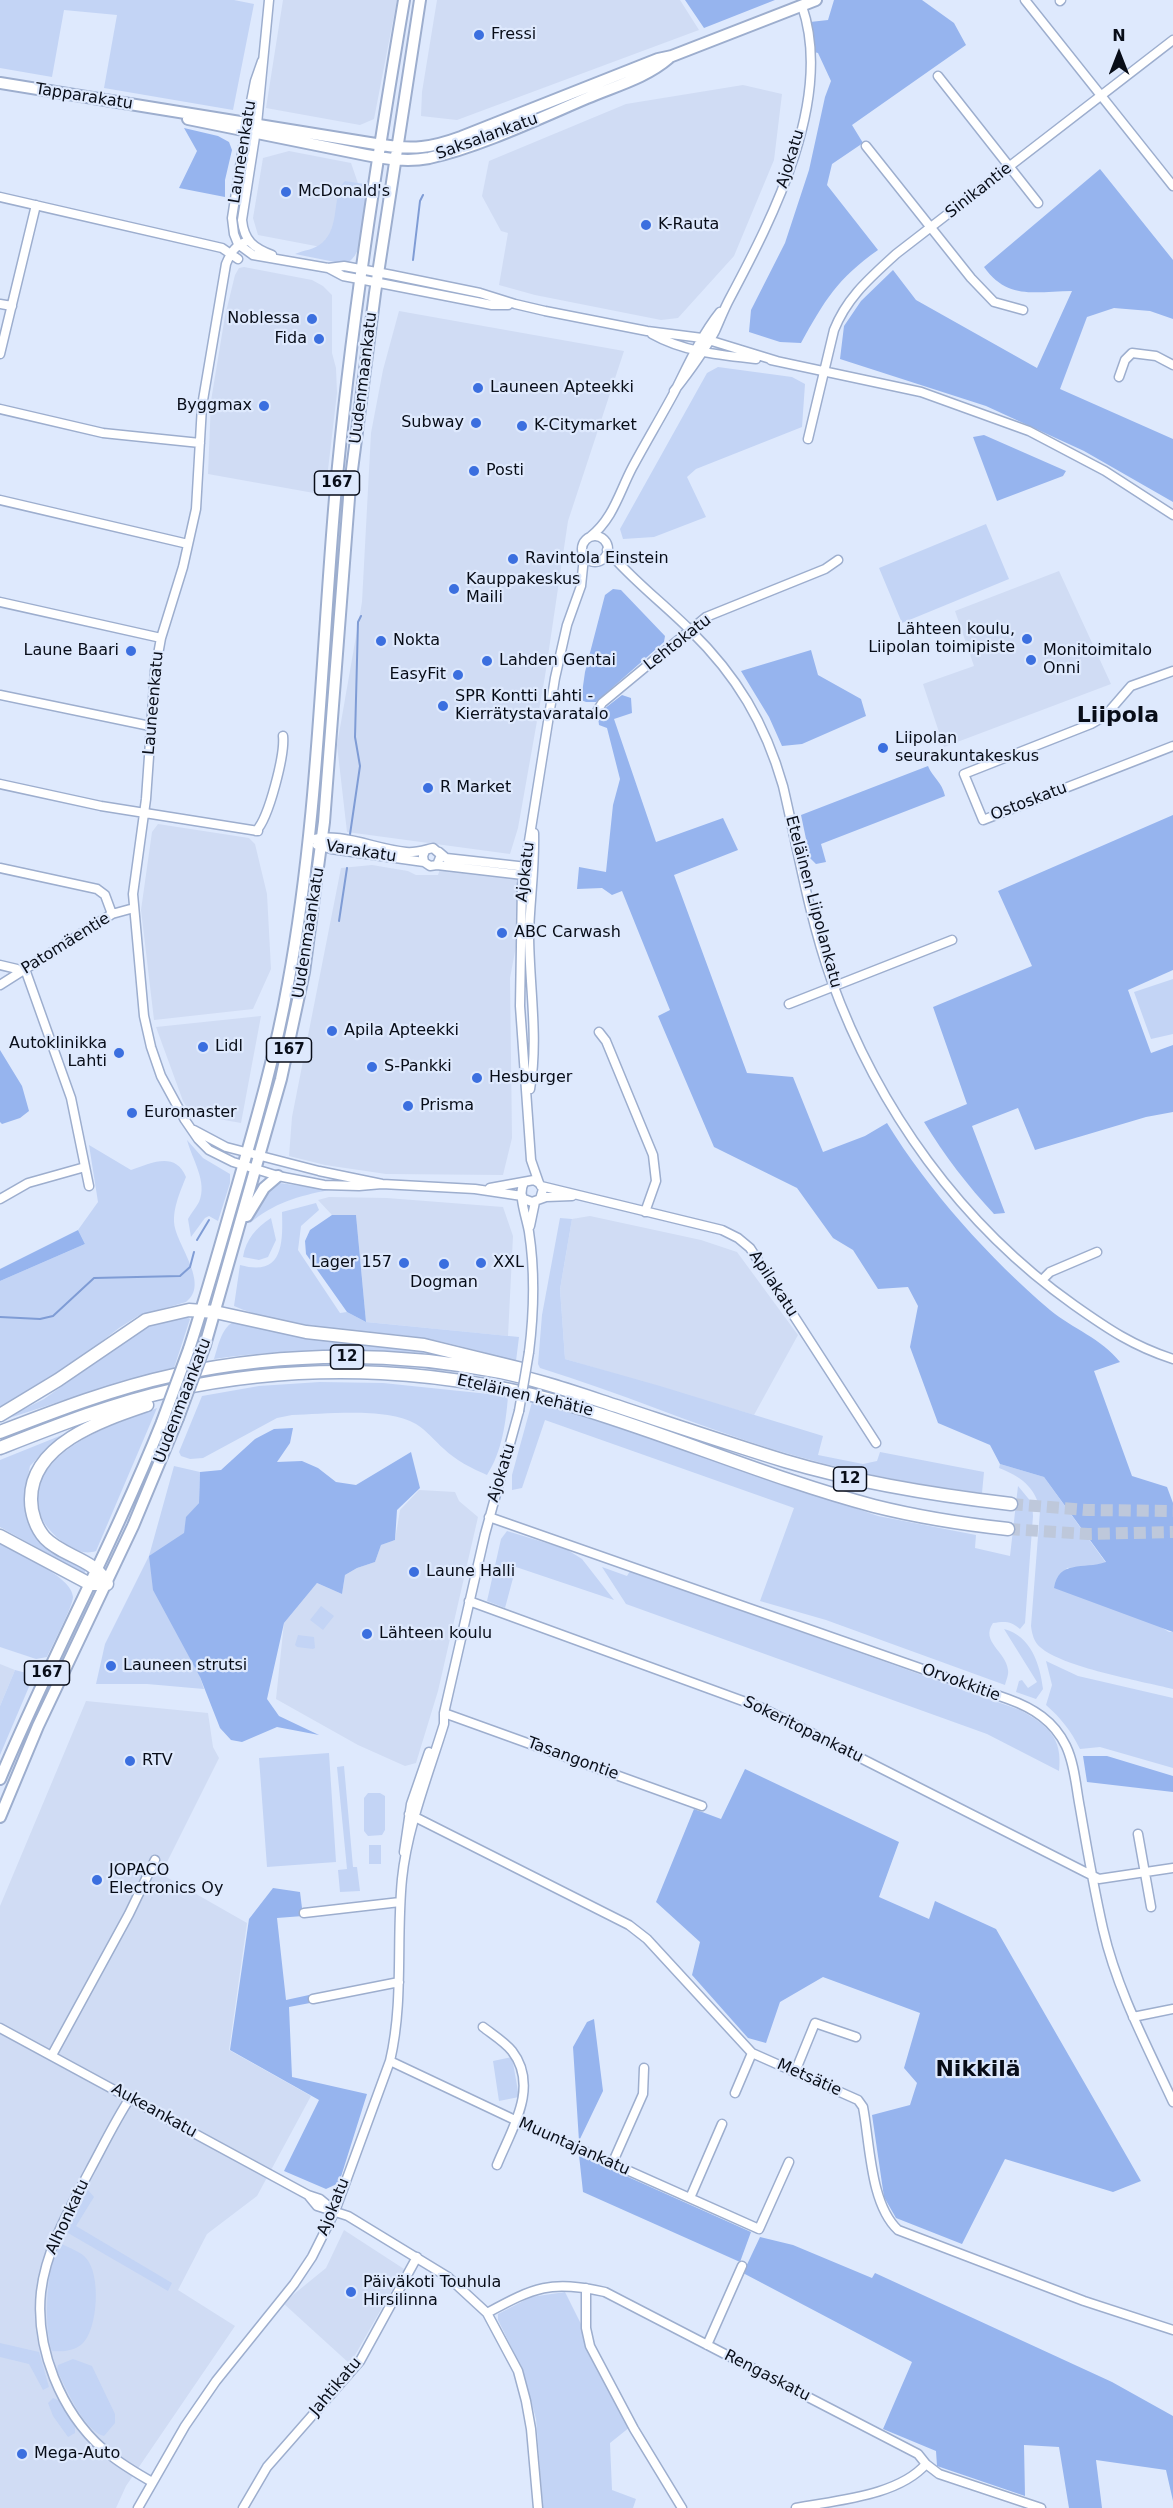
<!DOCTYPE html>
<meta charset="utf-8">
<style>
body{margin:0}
#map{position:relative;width:1173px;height:2508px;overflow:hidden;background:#dee9fd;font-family:"DejaVu Sans",sans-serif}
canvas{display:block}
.north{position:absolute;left:1089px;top:24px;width:60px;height:60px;-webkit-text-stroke:4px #dee9fd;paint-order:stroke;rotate:0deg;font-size:16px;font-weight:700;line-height:24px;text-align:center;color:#080d18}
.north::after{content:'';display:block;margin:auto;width:21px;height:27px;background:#080d18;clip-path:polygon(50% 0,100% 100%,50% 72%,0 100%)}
</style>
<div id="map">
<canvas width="1173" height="2508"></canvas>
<div class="north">N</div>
</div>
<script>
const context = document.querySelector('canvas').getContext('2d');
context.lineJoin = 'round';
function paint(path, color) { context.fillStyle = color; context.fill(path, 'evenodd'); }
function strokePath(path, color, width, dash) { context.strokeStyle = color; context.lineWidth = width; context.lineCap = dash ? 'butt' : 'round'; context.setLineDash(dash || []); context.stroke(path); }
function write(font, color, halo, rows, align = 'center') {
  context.font = font + ' "DejaVu Sans",sans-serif'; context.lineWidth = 4.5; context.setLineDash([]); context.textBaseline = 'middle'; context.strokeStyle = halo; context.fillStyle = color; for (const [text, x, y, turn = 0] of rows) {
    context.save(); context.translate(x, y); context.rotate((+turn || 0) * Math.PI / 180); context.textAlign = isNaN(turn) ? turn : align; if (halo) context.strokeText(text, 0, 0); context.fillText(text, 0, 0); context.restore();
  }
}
paint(new Path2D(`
 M283 0H397L374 119 360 125 266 108Z
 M437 0H680L699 30 457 120 421 116 422 92Z
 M743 85 782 94 774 160 734 256 678 318 661 320 535 295 499 285 508 233 501 231 482 196 489 161 626 104Z
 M289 151 351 163 360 189 342 251 258 235 253 218 263 158Z
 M244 267 312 280 323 286 332 295V353L336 368 337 393 325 495 208 474 211 401 225 316 235 275 239 268Z
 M399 311 624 351 568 521 545 676 518 828 510 854 347 832 337 745 362 602 371 433 383 370Z
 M1059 571 1111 684 944 747 923 684 974 666 955 611Z
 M158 824 249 838 255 844 267 894 271 969 253 1009 154 1020 141 910 152 832Z
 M372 865 408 871 416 875H438L441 866 521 876 517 941 510 978 512 1138 503 1175 386 1174 325 1165 289 1156 292 1117 341 868Z
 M261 1016 241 1123 191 1114 183 1101 156 1027Z
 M329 1197 387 1198 503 1207 513 1236 508 1336 366 1322 356 1215H332L318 1200Z
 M590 1216 701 1240 737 1252 798 1335 754 1415 565 1359 560 1289 572 1219Z
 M419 1490 455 1492 459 1501 478 1517 438 1691 416 1763 405 1766 358 1745 276 1699 284 1623 317 1583 342 1594 345 1575 357 1568 375 1562 381 1545 395 1540 400 1510Z
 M0 1664 15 1670 0 1706Z
 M86 1701 208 1713 213 1747 219 1758 161 1874 247 1923 229 2050 311 2096 257 2196 207 2234 178 2290 235 2326 126 2486 116 2508H0V1906Z
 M344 2230 404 2269 350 2364 283 2303 326 2268Z`), '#d0dcf4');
paint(new Path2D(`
 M0 0H234L254 4 233 110 104 88 117 15 64 10 52 77 0 68Z
 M345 181 364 184 368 189C365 210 366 256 345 264L295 254C304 250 314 250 322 243 341 227 331 195 345 181Z
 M718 367 792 377 805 384 802 427 696 469 687 477 706 517 654 537 623 539 620 529 707 373Z
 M986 524 1009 579 902 623 879 568Z
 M1173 979V1034L1151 1039 1134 992Z
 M187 1140 203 1158 230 1174V1183L218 1221 209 1216 205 1218 191 1237 188 1219C191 1213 196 1208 199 1202 208 1182 192 1159 187 1140Z
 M89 1145 131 1170C152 1163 175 1151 186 1177 180 1192 171 1212 175 1228 180 1249 209 1285 186 1302L138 1316 119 1328 67 1368 0 1407V1281L85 1244 78 1230 98 1202Z
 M280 1183 329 1190C298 1196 274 1203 250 1223 258 1207 264 1192 280 1183Z
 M316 1203 319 1210 301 1226 298 1250 340 1313 347 1312 366 1322 519 1337 516 1361C478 1351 440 1339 400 1335 349 1329 281 1327 234 1306L240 1265C283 1277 283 1244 282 1212Z
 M271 1218 276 1240 268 1257 259 1260 243 1257C246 1239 256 1228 271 1218Z
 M560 1218 572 1219 560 1289 565 1359 660 1386 823 1436 818 1455 863 1464 877 1461 880 1452 984 1472 982 1493C910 1484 841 1470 772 1449 694 1425 619 1392 540 1368L538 1364 542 1315Z
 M187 1317 190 1319 174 1368 123 1381 0 1421 44 1399 142 1329 160 1322Z
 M233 1322 282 1333 396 1344 447 1355C368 1349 292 1348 214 1359 218 1347 221 1329 233 1322Z
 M320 1382 383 1383 508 1396C506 1422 502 1452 487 1475 473 1469 455 1460 444 1449 435 1441 426 1430 416 1424 388 1407 325 1414 292 1415L277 1418 203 1458 190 1459 181 1456 179 1452 202 1396 259 1386Z
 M532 1402 627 1430 878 1516 976 1535 975 1548 1010 1556 1018 1486 1032 1503 1033 1516 1025 1623 1020 1629C1011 1621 1005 1621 993 1623 980 1642 1006 1651 1008 1670 1009 1674 1006 1681 1005 1685L826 1620 760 1601 794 1508 545 1420 522 1488 512 1490V1475Z
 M157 1408 96 1551C85 1555 74 1550 66 1544 38 1526 26 1495 49 1467 74 1436 121 1422 157 1408Z
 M77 1429 48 1447 30 1466 26 1485 25 1510 32 1532 48 1549 86 1570 84 1574 0 1527V1460Z
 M1000 1464 1044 1477 1106 1563 1085 1567 1066 1568 1169 1632H1173V1689C1141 1681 1062 1667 1040 1647 1034 1642 1032 1634 1031 1626L1040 1511C1036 1487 1020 1476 999 1468Z
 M174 1466 200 1472 199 1503 187 1517 184 1533 200 1677 204 1689 147 1684H96L105 1644 149 1556Z
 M507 1531 566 1549 582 1559 614 1600 516 1567 505 1608 487 1601 501 1539Z
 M0 1544C17 1553 72 1576 73 1597 73 1606 52 1646 47 1657L36 1659 0 1647Z
 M602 1567 627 1576 630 1571 1020 1710C1047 1725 1063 1737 1059 1771L987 1734 626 1604Z
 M321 1606 334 1616 323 1630 310 1620Z
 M1004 1629C1031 1636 1040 1664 1043 1689L1036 1699 1016 1692 1019 1681 1022 1680 1028 1688 1037 1682Z
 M298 1635 314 1637 315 1648 313 1649 297 1647 295 1645Z
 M1046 1661 1078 1676 1173 1698V1768L1100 1747 1080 1749C1071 1731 1061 1718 1046 1705L1052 1685Z
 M15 1670 34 1675 0 1755V1706Z
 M329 1753 336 1862 267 1867 259 1758Z
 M344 1766 353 1867H357L360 1891 340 1892 338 1870 347 1869 337 1767Z
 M368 1793H380L385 1796V1830L382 1835 368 1836 364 1831V1798Z
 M369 1845H381V1864H369Z
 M512 2057 519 2097 499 2101 493 2061Z
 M88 2190 94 2197 76 2226 172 2283 168 2291 68 2233 66 2224 84 2191Z
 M62 2244C69 2248 81 2252 86 2258 101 2274 98 2328 83 2343 75 2351 63 2352 52 2351 44 2330 45 2260 62 2244Z
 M565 2292 582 2326 586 2348 630 2427 610 2443 612 2490 636 2499 633 2508H543L536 2419 523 2371 498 2320V2314L531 2297Z
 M0 2343 39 2352 49 2387 43 2390 29 2364 0 2357Z
 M73 2359 92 2366 115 2414V2423L104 2436C84 2431 66 2388 57 2370L58 2365Z
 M53 2398 58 2400 75 2426V2433L68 2437 53 2416 48 2403Z`), '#c3d4f5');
paint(new Path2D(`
 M685 0H775L704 28Z
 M834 0H922L954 23 966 45 852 125 863 143 832 164 827 185 878 250C837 279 825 300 801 343L780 342 749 332 751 310 785 243 809 170 825 97 831 81 818 53 814 52 810 22 828 20Z
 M184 128 218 136 229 142 232 150 225 180V197L179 188 197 151Z
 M1100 169 1173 260V319L1150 311 1114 308 1087 317 1060 389 1173 439V502L1084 451 986 406 840 359 844 326 861 301 893 270 916 300 1037 368 1072 291C1037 291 1008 301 984 267Z
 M984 435 1066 471 1063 476 997 501 973 437Z
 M613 589 621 590 665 636 664 642 596 702H586L581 700 585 672 605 595Z
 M811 650 818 675 861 699 866 716 802 744 782 746 769 717 741 671Z
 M622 695 631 698 632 713 614 719 656 842 723 818 738 850 674 875 747 1073 793 1077 823 1152 865 1136 887 1123C928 1190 990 1259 1050 1310 1073 1329 1101 1338 1120 1362L1094 1371 1132 1476 1167 1487 1173 1503V1632L1054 1588C1059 1559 1083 1570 1106 1562L1044 1477 1000 1464 990 1445 938 1423 910 1347 918 1306 908 1287 878 1289 853 1250 833 1238 797 1188 714 1147 658 1016 670 1010 622 891 612 895 602 888 577 889 579 867 606 872 613 805 620 779 607 728 599 725 598 717 604 709Z
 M928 766C933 778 942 782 945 796L821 844 826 862 816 864 810 858 801 815Z
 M1173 815V970L1128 990 1151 1053 1173 1045V1112L1146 1117 1035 1150 1018 1108 972 1126 1005 1213 994 1214C967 1185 945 1156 924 1122L967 1104 933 1007 1032 966 998 891Z
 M0 1050 22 1086 29 1111 20 1118 2 1124 0 1122Z
 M332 1215H356L366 1322 347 1312 306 1254 305 1241 310 1230Z
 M78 1230 85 1244 0 1281V1269Z
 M293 1428 290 1443 277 1462 302 1461 318 1468 336 1482 356 1485 411 1452 420 1488 397 1510 395 1540 381 1545 375 1562 357 1568 345 1575 342 1594 317 1583 284 1623 267 1699 279 1716 319 1735 277 1727 242 1742 231 1740 220 1728 200 1677 153 1590 149 1556 184 1533 186 1517 199 1503 200 1472 221 1470 255 1439 274 1429Z
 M1083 1756H1107L1173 1776V1792L1087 1782Z
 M745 1769 899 1842 879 1897 929 1919 935 1901 996 1929 1141 2181 1113 2192 1005 2159 962 2244 896 2218 884 2197 872 2115 910 2105 917 2083 904 2068 920 2013 823 1977 780 2002 766 2043 748 2038 692 1975 700 1942 656 1902 694 1809 721 1819Z
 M273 1888 300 1892 303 1916 277 1918 286 2000 309 1995 310 2003 289 2007 292 2077 367 2094 339 2183 326 2189 284 2171 319 2100 230 2050 249 1919Z
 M594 2019 603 2091 579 2141 573 2047 587 2022Z
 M579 2155 751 2232 740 2262 583 2192Z
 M760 2237 793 2245 872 2278 875 2273 1112 2382 1173 2416V2501L1166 2470 1096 2460 1102 2508H1069L1059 2447 1024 2445 1025 2496 937 2466 936 2451 883 2429 912 2362 743 2273Z`), '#96b4ee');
strokePath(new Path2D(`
 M413 260 420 201 423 195
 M348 848 360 766 355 737 358 622 361 616
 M339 921 347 868
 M197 1240 209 1220
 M0 1317 40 1319 53 1316 94 1278 180 1276 190 1267 194 1252`), '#7f9cd5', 2);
strokePath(new Path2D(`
 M1011 1504 1087 1510 1173 1511
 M1008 1529 1088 1534 1173 1532`), '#bec8db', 12, [12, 6]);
const minor = new Path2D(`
 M269 0 257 124 242 220C244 241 254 248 272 255
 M1025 0 1173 186
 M1060 1 1061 0
 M262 61 255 81 247 122 232 218 234 234 238 244 253 255 328 268 344 266 392 275 480 293 515 304 545 311 647 331 702 338 777 361
 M938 76 1038 203
 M866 146 971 278 994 302 1023 310
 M0 197 222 248 238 259
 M248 241C235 245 231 252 226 264L202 406 196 509 183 567 161 638 155 671 146 799 133 894 144 1016 151 1047 161 1076 185 1120 198 1139 209 1150 233 1162 278 1176 324 1185 359 1186 382 1184
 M328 268 343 276 359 279 492 305H508
 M0 304 12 306
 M652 334C684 352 720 355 756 359
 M0 354 36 205
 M771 360 921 392 1029 431 1105 471 1173 515
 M1119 377 1125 360 1132 353 1156 356 1173 365
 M674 391C689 372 703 353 715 331 720 320 724 309 730 298 773 217 834 99 802 6
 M0 409 103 433 200 443
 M808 439 834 330C847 297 870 278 896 254L1173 40
 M0 500 188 544
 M582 549a13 13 0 1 1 26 0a13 13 0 1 1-26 0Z
 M590 537C613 519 619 493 632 468 646 442 661 417 675 391 689 363 701 336 720 312
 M607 550C632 580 663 603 690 630 737 676 765 723 783 786 798 850 809 917 831 979 878 1109 961 1225 1074 1305 1108 1329 1133 1346 1173 1359
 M0 602 161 638
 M1173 671 1131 686 1105 716 1091 724 964 774 983 820 1173 746
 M0 695 150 726
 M596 713 602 703 706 617 825 569 838 560
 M0 784 101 806 258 831
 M256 831C269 818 285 754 283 736
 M309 840C340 831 374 849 406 852 416 853 424 850 433 848L441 855 437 865 430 866 424 862 423 856 425 851
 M317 845 331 849 424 862
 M439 852 446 858 527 867
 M437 865 523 875 529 873
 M0 868 97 889 105 895 112 914
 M0 965 17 969 19 973
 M25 969 71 1098 89 1186
 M0 985 112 914 134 908
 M789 1004 952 940
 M599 1032 606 1041 653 1155 656 1181 645 1212
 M530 1089C539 1039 529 984 529 933 530 900 535 866 534 833
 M194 1130 226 1147 319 1171 382 1184 475 1189 522 1196
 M524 1183C517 1193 527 1219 529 1232 535 1271 534 1312 529 1352
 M539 1183 531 1160 520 1006 522 885 555 678 567 625 581 586 584 557
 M541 1186 722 1230 738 1238 750 1248 876 1443
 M490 1188 534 1180 539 1183 543 1189 540 1199
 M0 1199 28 1183 85 1167
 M524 1199 532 1202 546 1197 572 1196
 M530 1226 535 1202
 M1042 1280 1050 1272 1097 1252
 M489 1517 1008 1699C1033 1708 1054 1721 1066 1746 1075 1765 1076 1788 1080 1808 1087 1849 1094 1889 1103 1929 1117 1990 1147 2046 1173 2102
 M469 1601 762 1708 1099 1879 1173 1868
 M444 1713 702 1806
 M409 1814 629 1925 647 1939 752 2053 858 2100 863 2107C870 2143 870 2204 898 2230L1084 2301 1173 2330
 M1138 1834 1151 1907
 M404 1852 411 1804 429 1752
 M304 1913 400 1902
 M313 1999 399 1982
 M1133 2017 1173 2009
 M483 2027C492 2034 505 2042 512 2051 540 2087 511 2130 497 2165
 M0 2028 308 2195 320 2199 331 2208
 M52 2055 129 1914 155 1860
 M390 2061 515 2120 759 2229 789 2162
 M795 2072 815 2023 856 2037
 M735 2093 752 2053
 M130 2098C115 2121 103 2146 90 2170 70 2208 46 2249 41 2292 35 2348 61 2412 103 2449 117 2462 135 2472 152 2482
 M612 2164 643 2094 644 2068
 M308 2195 317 2206 348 2216 448 2277 487 2313 518 2371 526 2401 531 2429 538 2508
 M690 2198 722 2124
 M586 2288V2328L590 2346 634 2429 682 2508
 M487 2313C535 2287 550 2280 605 2292L918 2454 926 2464 939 2474 1041 2508
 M707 2345 742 2266
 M138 2508 185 2426 216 2381 294 2284 312 2257 335 2211 390 2061C404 2001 396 1940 402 1879 407 1828 429 1773 444 1724V1713L485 1534 519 1411
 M243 2508 267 2467 360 2361 417 2257
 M796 2508C837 2500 898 2496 926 2464`);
const major = new Path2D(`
 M0 83 382 145C413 150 431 148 461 137L658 59 672 56 816 0
 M188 119 366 155C387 159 408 162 429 158 479 147 540 118 587 98 615 86 646 78 669 58
 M247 1216 264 1188 278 1176
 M205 1345 281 1079 304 972 324 822 350 485 375 293 420 0
 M189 1349C207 1294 222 1239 238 1184 257 1118 276 1052 288 984 318 823 321 660 335 498 350 331 376 165 404 0
 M0 1779C51 1658 113 1544 162 1422
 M0 1817 38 1726 133 1526 178 1418`);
const highway = new Path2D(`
 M0 1415 58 1380 146 1320 189 1310 215 1312 306 1332 424 1345 522 1369
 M0 1432C57 1410 114 1388 174 1375 281 1352 393 1351 501 1372 535 1379 568 1390 601 1401 662 1421 723 1442 785 1461 859 1483 934 1495 1011 1504
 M0 1448C56 1426 114 1403 173 1390 311 1360 452 1368 586 1410 683 1440 776 1480 874 1506 918 1517 962 1524 1008 1529
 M0 1536 90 1584H107C96 1559 63 1557 45 1538 36 1528 31 1513 31 1500 30 1444 103 1420 147 1405`);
strokePath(minor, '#9daece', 11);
strokePath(major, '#9daece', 14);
strokePath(highway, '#9daece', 15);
strokePath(minor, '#fff', 8);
strokePath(major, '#fff', 10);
strokePath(highway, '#fff', 12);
const minorBridge = new Path2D(`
 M519 1411 529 1352`);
const majorBridge = new Path2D(`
 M178 1418 205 1345
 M162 1422 189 1349`);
strokePath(minorBridge, '#9daece', 11, []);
strokePath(majorBridge, '#9daece', 14, []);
strokePath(minorBridge, '#fff', 8);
strokePath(majorBridge, '#fff', 10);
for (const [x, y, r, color] of [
 [479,35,6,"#3b6fdf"],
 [286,192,6,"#3b6fdf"],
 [646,225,6,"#3b6fdf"],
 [312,319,6,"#3b6fdf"],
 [319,339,6,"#3b6fdf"],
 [478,388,6,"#3b6fdf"],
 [264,406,6,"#3b6fdf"],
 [476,423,6,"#3b6fdf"],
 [522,426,6,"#3b6fdf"],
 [474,471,6,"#3b6fdf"],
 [513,559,6,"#3b6fdf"],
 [454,589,6,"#3b6fdf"],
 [1027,639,6,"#3b6fdf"],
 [381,641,6,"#3b6fdf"],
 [131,651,6,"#3b6fdf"],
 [1031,660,6,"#3b6fdf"],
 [487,661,6,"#3b6fdf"],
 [458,675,6,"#3b6fdf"],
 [443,706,6,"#3b6fdf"],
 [883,748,6,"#3b6fdf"],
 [428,788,6,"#3b6fdf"],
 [502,933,6,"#3b6fdf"],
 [332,1031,6,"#3b6fdf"],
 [203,1047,6,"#3b6fdf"],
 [119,1053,6,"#3b6fdf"],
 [372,1067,6,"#3b6fdf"],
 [477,1078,6,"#3b6fdf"],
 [408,1106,6,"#3b6fdf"],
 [132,1113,6,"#3b6fdf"],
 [404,1263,6,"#3b6fdf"],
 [481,1263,6,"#3b6fdf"],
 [444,1264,6,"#3b6fdf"],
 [414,1572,6,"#3b6fdf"],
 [367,1634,6,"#3b6fdf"],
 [111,1666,6,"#3b6fdf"],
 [130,1761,6,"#3b6fdf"],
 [97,1880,6,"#3b6fdf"],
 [351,2292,6,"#3b6fdf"],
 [22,2454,6,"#3b6fdf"]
]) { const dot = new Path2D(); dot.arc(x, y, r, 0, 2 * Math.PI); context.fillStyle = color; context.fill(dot); strokePath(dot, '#dee9fd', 2); }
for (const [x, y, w] of [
 [337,483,45],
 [289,1050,45],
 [347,1357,33],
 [850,1479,33],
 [47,1673,45]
]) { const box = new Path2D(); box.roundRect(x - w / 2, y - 12, w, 24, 4.5); context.fillStyle = '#dee9fd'; context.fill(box); strokePath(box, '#080d18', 1.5); }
write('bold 15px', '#080d18', null, [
 ["167",337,483],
 ["167",289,1050],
 ["12",347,1357],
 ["12",850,1479],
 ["167",47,1673]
]);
write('16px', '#080d18', '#dee9fd', [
 ["Fressi",491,35],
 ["McDonald's",298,192],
 ["K-Rauta",658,225],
 ["Noblessa",300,319,"right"],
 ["Fida",307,339,"right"],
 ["Launeen Apteekki",490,388],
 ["Byggmax",252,406,"right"],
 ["Subway",464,423,"right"],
 ["K-Citymarket",534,426],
 ["Posti",486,471],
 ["Ravintola Einstein",525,559],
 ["Kauppakeskus",466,580],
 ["Maili",466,598],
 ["Lähteen koulu,",1015,630,"right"],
 ["Liipolan toimipiste",1015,648,"right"],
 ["Nokta",393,641],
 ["Laune Baari",119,651,"right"],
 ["Monitoimitalo",1043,651],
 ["Onni",1043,669],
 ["Lahden Gentai",499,661],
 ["EasyFit",446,675,"right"],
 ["SPR Kontti Lahti -",455,697],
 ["Kierrätystavaratalo",455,715],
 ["Liipolan",895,739],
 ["seurakuntakeskus",895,757],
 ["R Market",440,788],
 ["ABC Carwash",514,933],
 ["Apila Apteekki",344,1031],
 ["Autoklinikka",107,1044,"right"],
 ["Lahti",107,1062,"right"],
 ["Lidl",215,1047],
 ["S-Pankki",384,1067],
 ["Hesburger",489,1078],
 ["Prisma",420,1106],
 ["Euromaster",144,1113],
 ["Lager 157",392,1263,"right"],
 ["XXL",493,1263],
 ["Dogman",444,1283,"center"],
 ["Laune Halli",426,1572],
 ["Lähteen koulu",379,1634],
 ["Launeen strutsi",123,1666],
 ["RTV",142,1761],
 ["JOPACO",109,1871],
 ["Electronics Oy",109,1889],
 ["Päiväkoti Touhula",363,2283],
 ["Hirsilinna",363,2301],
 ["Mega-Auto",34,2454]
], 'left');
write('16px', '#080d18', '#dee9fd', [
 ["Tapparakatu",84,97,9],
 ["Saksalankatu",487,137,-20],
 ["Launeenkatu",243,152,-81],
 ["Ajokatu",791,159,-73],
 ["Sinikantie",979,191,-38],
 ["Uudenmaankatu",364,378,-83],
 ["Lehtokatu",678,643,-38],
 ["Launeenkatu",154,703,-85],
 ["Ostoskatu",1029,802,-21],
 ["Varakatu",361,852,9],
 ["Ajokatu",526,872,-83],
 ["Eteläinen Liipolankatu",813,902,75],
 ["Uudenmaankatu",309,933,-81],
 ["Patomäentie",66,944,-32],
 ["Apilakatu",773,1284,57],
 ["Eteläinen kehätie",525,1396,13],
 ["Uudenmaankatu",183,1401,-69],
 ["Ajokatu",502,1473,-73],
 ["Orvokkitie",961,1683,20],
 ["Sokeritopankatu",803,1730,26],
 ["Tasangontie",573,1759,20],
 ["Metsätie",809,2078,24],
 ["Aukeankatu",154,2111,29],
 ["Muuntajankatu",574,2147,24],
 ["Ajokatu",334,2207,-68],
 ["Alhonkatu",68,2217,-65],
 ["Rengaskatu",767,2376,27],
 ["Jahtikatu",336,2387,-50]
]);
write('bold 22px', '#080d18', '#dee9fd', [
 ["Liipola",1118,716],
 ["Nikkilä",978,2070]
]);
</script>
